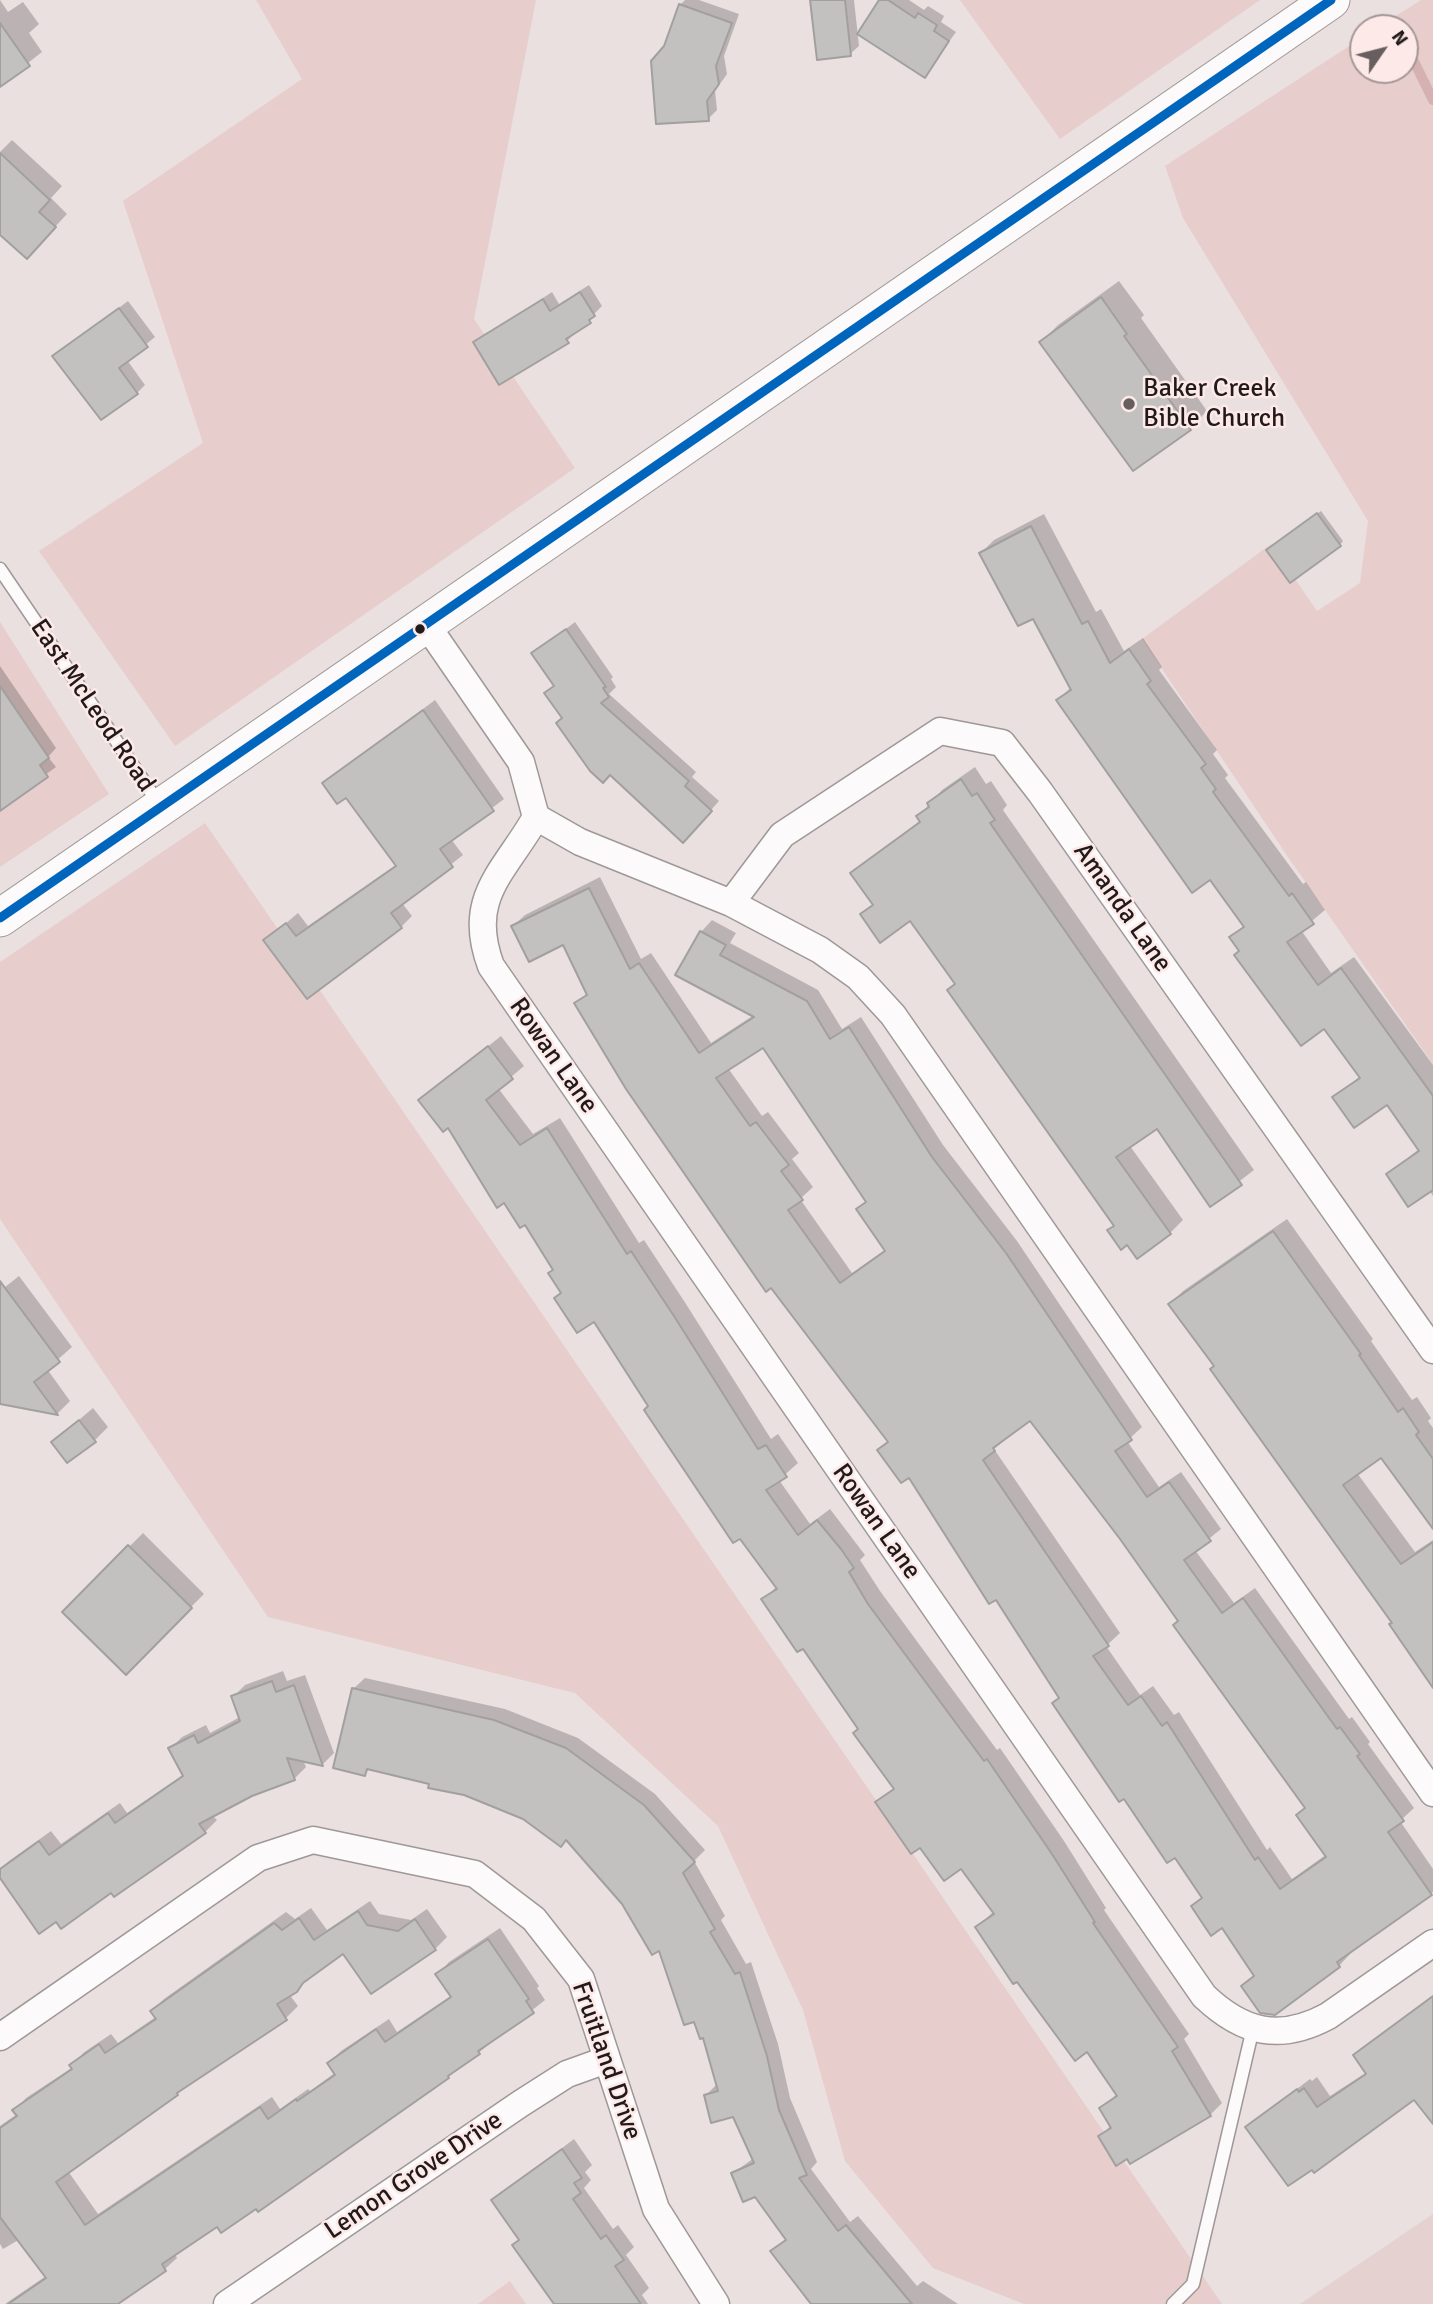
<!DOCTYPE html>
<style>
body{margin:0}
#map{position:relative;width:1433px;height:2304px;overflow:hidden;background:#eae0e0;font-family:Signika,sans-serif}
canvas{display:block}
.north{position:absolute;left:1349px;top:14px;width:70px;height:70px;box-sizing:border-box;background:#fdeae8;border:2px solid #a59796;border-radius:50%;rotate:55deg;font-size:19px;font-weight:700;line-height:28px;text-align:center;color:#211a1a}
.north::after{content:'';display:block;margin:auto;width:24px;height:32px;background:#675f5f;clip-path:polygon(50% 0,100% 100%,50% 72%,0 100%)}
</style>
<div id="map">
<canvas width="1433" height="2304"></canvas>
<div class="north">N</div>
</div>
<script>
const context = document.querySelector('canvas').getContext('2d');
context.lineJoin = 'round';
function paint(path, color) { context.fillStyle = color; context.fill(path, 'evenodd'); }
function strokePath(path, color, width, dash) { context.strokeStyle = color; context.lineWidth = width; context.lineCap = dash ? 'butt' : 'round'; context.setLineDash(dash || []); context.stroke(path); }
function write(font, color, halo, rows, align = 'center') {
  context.font = font + ' Signika,sans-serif'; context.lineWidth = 5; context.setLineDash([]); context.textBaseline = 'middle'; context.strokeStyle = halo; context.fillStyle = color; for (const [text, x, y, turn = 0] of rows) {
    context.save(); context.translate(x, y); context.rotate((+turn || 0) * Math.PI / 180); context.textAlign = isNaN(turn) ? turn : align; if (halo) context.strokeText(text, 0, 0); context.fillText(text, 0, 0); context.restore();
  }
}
paint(new Path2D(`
 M1433 2214V2304H1300Z`), '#e5d1d0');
paint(new Path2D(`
 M256 0H536L474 319 575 468 175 746 39 551 203 443 123 201 302 79Z
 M960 0H1260L1060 139Z
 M1421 0H1433V1064L1290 860 1142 639 1271 544 1317 611 1360 583 1368 521 1183 218 1165 166 1363 37V70H1405V28H1377Z
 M0 622 109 794 0 867Z
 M205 823 1222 2304H1024L933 2268 845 2161 803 2010 718 1826 575 1693 268 1617 0 1219V962Z
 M510 2281 526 2304H478Z`), '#e7cdcc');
paint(new Path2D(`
 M0 0 8 12 23 2 39 24 29 33 42 52 0 85Z
 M685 0H699L739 14 724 56 727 74 715 91 717 110 708 119 665 47 680 5Z
 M812 0H854L859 46 850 54Z
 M881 0H909L924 10 928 6 944 16 941 22 956 32 925 75Z
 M12 140 62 186 51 198 67 214 39 244 0 233V152Z
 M1119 281 1144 315 1141 318 1207 411 1190 428 1041 342 1058 325Z
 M589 285 602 306 567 341 475 343 552 292 559 304Z
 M128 301 155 337 127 360 145 385 137 393 55 356Z
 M1321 511 1343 541 1340 545 1272 546Z
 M1044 514 1096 612 1101 609 1124 651 1143 638 1162 667 1159 670 1217 750 1213 754 1228 775 1225 778 1303 884 1306 882 1325 910 1301 930 1331 973 1354 957 1433 1065V1196L1429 1190 1388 1174 1419 1149 1387 1103 1335 1098 1360 1076 1324 1026 1241 950 1232 937 1244 925 1211 877 1058 700 1071 687 1033 617 981 553 994 540Z
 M575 622 613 677 611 679 616 687 609 694 696 772 692 777 719 801 692 832 564 717 546 693 555 684 534 653Z
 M0 666 56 748 48 757 56 767 0 808Z
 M435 700 504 799 451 839 463 855 402 903 412 916 401 927 265 941 298 913 308 926 397 864 346 795 324 783Z
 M975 767 986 784 991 781 1007 805 1003 810 1254 1170 1210 1204 1157 1127 1130 1146 1183 1220 1170 1233 1128 1243 1109 1231 1115 1225 957 983 911 918 862 915 874 903 852 874 921 820 919 816 942 790Z
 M600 877 641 959 651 953 711 1043 754 1015 701 932 712 920 736 933 730 943 818 990 842 1029 861 1017 943 1145 1017 1241 1142 1427 1127 1441 1159 1487 1181 1472 1221 1529 1195 1550 1234 1603 1255 1588 1349 1719 1352 1717 1370 1742 1368 1744 1414 1808 1400 1821 1433 1869V1892L1348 1952 1350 1954 1339 1966 1243 1986 1255 1974 1222 1926 1193 1906 1203 1896 1060 1697 996 1597 910 1475 879 1450 889 1440 576 1004 588 992 563 943 513 926 525 915ZM763 1045 867 1200 858 1209 886 1249 852 1273 800 1199 813 1187 792 1159 799 1153 768 1112 762 1116 728 1068ZM1031 1419 1077 1476 1306 1807 1327 1854 1292 1879 1270 1847 1267 1850 1179 1712 1174 1715 1153 1686 1140 1695 1106 1646 1120 1633 994 1449Z
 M501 1036 524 1066 498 1088 533 1134 560 1118 639 1243 644 1240 686 1304 771 1439 778 1434 798 1463 779 1480 810 1524 830 1509 865 1555 860 1560 880 1591 997 1750 1000 1748 1064 1841 1106 1908 1104 1910 1189 2034 1184 2039 1222 2103 1210 2115 1101 2136 1111 2125 1101 2108 1118 2093 1088 2050 977 1927 994 1911 961 1867 920 1846 877 1802 895 1787 803 1646 763 1600 777 1586 650 1406 594 1319 563 1292 554 1269 526 1223 505 1201 448 1126 421 1100Z
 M1287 1219 1373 1339 1371 1341 1412 1400 1417 1397 1431 1418 1428 1421 1433 1428V1526L1382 1456 1357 1473 1415 1552 1433 1540V1685L1394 1622 1170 1304 1183 1291Z
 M19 1276 72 1347 47 1369 70 1401 58 1413 0 1400V1291Z
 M93 1408 108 1427 95 1440 53 1442Z
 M143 1533 204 1594 126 1672 64 1612Z
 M283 1671 287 1681 305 1675 334 1753 323 1764 303 1760 306 1767 294 1779 252 1794 212 1815 217 1820 205 1832 114 1894 111 1890 0 1875V1870L9 1861 51 1831 61 1844 120 1803 127 1813 184 1774 170 1749 182 1737 206 1725 210 1733 240 1717 233 1697 245 1685Z
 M365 1678 505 1709 578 1738 655 1794 705 1850 694 1861 725 1916 721 1920 746 1964 751 1962 778 2044 790 2098 817 2162 811 2169 850 2222 858 2216 917 2286 923 2281 958 2304H815L772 2252 787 2238 755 2195 733 2173 754 2158 734 2115 706 2095 717 2084 704 2035 660 1948 567 1838 464 1794 370 1768 365 1774 353 1689Z
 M370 1901 379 1914 411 1920 427 1909 447 1937 435 1949 344 1952 309 1978 289 1994 298 2006 286 2018 187 2084 68 2171 98 2214 272 2097 280 2109 308 2089 310 2091 336 2072 329 2063 341 2051 389 2019 397 2032 452 1995 438 1974 449 1962 500 1928 539 1986 537 1988 545 2000 448 2077 256 2206 217 2225 175 2254 177 2258 165 2269 116 2304H5L46 2276 20 2239 3 2249 0 2244V2126L17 2114 15 2110 26 2098 73 2067 83 2053 111 2034 118 2043 157 2016 152 2011 164 1999 286 1912 295 1919 311 1908 327 1930Z
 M1433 1996V2100L1415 2097 1247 2127 1310 2079 1312 2081 1317 2077 1330 2096 1367 2072 1355 2055Z
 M574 2139 592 2165 585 2172 591 2180 584 2188 613 2229 618 2225 634 2247 626 2255 649 2288 642 2295 648 2304H556L520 2239 493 2200Z`), '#0003');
strokePath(new Path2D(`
 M1405 43 1433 100`), '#d5b2b1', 10);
const building = new Path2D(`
 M810 0H845L851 56 817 60Z
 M879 0H888L915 18 918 13 937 25 934 31 949 41 925 78 857 34Z
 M679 4 732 23 716 66 719 84 707 101 709 121 656 124 651 61 664 46Z
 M0 23 30 66 0 87Z
 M0 153 50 200 39 212 56 227 27 259 0 235Z
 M580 292 595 316 589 320 591 323 566 339 569 343 499 385 473 342 543 299 550 311Z
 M1101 297 1127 334 1124 336 1191 430 1133 471 1039 342Z
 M119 308 148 347 119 368 138 394 101 420 52 356Z
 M1317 513 1341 546 1290 583 1266 550Z
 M1031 526 1082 624 1088 621 1110 663 1129 649 1151 681 1147 684 1206 764 1201 768 1216 789 1213 792 1289 896 1292 893 1314 924 1287 942 1318 985 1341 968 1433 1096V1190L1408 1207 1386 1174 1419 1151 1387 1105 1354 1128 1332 1097 1360 1078 1324 1029 1301 1046 1234 955 1239 951 1229 937 1244 927 1210 880 1192 893 1056 700 1071 690 1033 619 1018 626 979 553Z
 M566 629 606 687 603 688 609 697 601 703 689 781 685 786 712 811 683 843 610 775 603 783 590 771 556 723 562 718 544 693 554 686 531 653Z
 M0 686 49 758 40 765 48 777 0 811Z
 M423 710 494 811 440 849 453 867 391 913 402 928 307 999 263 940 286 923 296 936 396 866 346 798 337 804 322 783Z
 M961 779 972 796 977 793 995 820 990 823 1242 1185 1210 1207 1157 1129 1116 1157 1171 1234 1137 1259 1127 1245 1121 1250 1107 1230 1114 1226 947 990 955 984 910 921 880 943 860 914 873 905 850 873 920 822 916 816 929 807 927 803Z
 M589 888 630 969 639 963 699 1053 754 1017 675 975 700 931 726 945 720 955 807 1001 830 1039 849 1027 932 1157 1006 1253 1132 1440 1115 1451 1147 1497 1169 1482 1211 1541 1184 1560 1222 1613 1243 1598 1337 1729 1340 1727 1360 1754 1357 1756 1404 1821 1388 1832 1432 1895 1337 1962 1340 1967 1275 2015 1260 2013 1241 1986 1254 1976 1222 1928 1211 1936 1191 1906 1202 1898 1175 1858 1167 1863 1124 1799 1119 1802 1052 1703 1059 1698 996 1600 989 1604 909 1478 901 1483 877 1450 888 1442 771 1288 766 1292 626 1089 574 1003 587 995 563 945 529 962 511 926ZM763 1048 866 1202 856 1209 885 1251 840 1283 788 1210 803 1200 781 1171 789 1165 756 1122 750 1126 716 1078ZM1030 1421 1120 1539 1178 1621 1173 1625 1305 1808 1296 1815 1326 1857 1280 1889 1258 1857 1255 1860 1167 1722 1162 1726 1141 1696 1128 1705 1093 1656 1109 1646 983 1460 995 1451 993 1448Z
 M488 1046 513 1079 486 1100 520 1145 547 1128 627 1254 631 1251 674 1316 758 1449 766 1445 787 1477 766 1490 798 1535 817 1520 841 1549 854 1568 849 1572 868 1604 984 1761 987 1759 1052 1854 1095 1922 1093 1923 1178 2047 1172 2051 1211 2116 1130 2164 1127 2159 1116 2166 1098 2136 1111 2128 1099 2108 1117 2096 1087 2052 1075 2061 1017 1982 1013 1984 975 1927 994 1914 961 1869 944 1881 920 1848 911 1854 875 1802 894 1789 853 1733 858 1729 803 1649 797 1652 761 1599 777 1589 740 1539 733 1543 644 1410 648 1406 594 1322 577 1333 554 1298 561 1293 548 1273 553 1270 525 1225 520 1228 504 1203 497 1208 448 1128 443 1132 418 1100Z
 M1273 1231 1361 1354 1359 1355 1398 1412 1403 1408 1419 1432 1416 1435 1433 1459V1529L1381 1458 1343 1485 1401 1564 1433 1542V1688L1389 1624 1392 1623 1210 1369 1214 1366 1168 1304Z
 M0 1281 60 1362 34 1382 58 1415 0 1404Z
 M79 1420 96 1442 67 1463 51 1442Z
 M128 1545 192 1608 126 1675 62 1612Z
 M272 1681 276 1692 294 1685 323 1766 287 1758 295 1780 252 1796 199 1824 206 1833 180 1851 114 1897 111 1893 61 1929 56 1922 39 1934 0 1878V1869L39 1841 49 1855 108 1813 115 1823 183 1776 168 1748 194 1735 198 1743 240 1721 231 1696Z
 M352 1688 494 1720 566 1748 644 1805 695 1862 683 1873 715 1929 710 1932 735 1974 740 1972 767 2056 779 2110 807 2175 799 2178 838 2231 846 2225 912 2304H811L770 2251 786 2240 755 2197 743 2202 731 2173 754 2163 733 2117 711 2123 704 2095 718 2091 703 2038 700 2039 694 2022 684 2025 659 1951 652 1955 622 1904 566 1840 561 1847 523 1819 464 1795 428 1788 429 1784 367 1769 365 1776 333 1768Z
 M358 1911 367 1925 398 1931 415 1919 436 1950 371 1994 343 1954 303 1983 297 1992 277 2004 287 2020 177 2093 178 2095 56 2182 85 2225 260 2107 268 2119 296 2099 297 2101 335 2075 327 2063 376 2029 385 2042 451 1997 435 1974 488 1939 529 1999 526 2001 534 2013 478 2051 480 2054 448 2076 449 2078 258 2212 256 2209 221 2233 217 2227 162 2264 166 2271 118 2304H8L46 2278 0 2217V2128L17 2116 12 2110 72 2069 69 2065 99 2044 105 2053 156 2019 150 2011 274 1923 282 1930 299 1918 314 1940Z
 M1433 1996V2124L1414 2100 1314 2173 1312 2170 1288 2186 1245 2127 1297 2089 1299 2092 1304 2088 1317 2107 1366 2074 1353 2055Z
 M562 2149 582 2178 574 2183 581 2193 573 2199 601 2239 606 2235 624 2260 615 2266 641 2304H554L512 2245 519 2240 491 2200Z`);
paint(building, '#c2c1bf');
strokePath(building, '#a2a09f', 2);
const lane = new Path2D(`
 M0 569 159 804
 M1173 2304 1193 2284 1253 2028`);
const street = new Path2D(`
 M426 624 521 762 536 817C505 872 465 897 491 966L1204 1996C1243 2033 1280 2042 1328 2016L1433 1943
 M536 817 580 842 731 903 820 950 858 977 893 1015 1433 1793
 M731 903 782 835 940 731 1002 743 1040 792 1433 1350
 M0 2037 258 1858 313 1840 475 1874 534 1919 581 1979 656 2209 716 2304
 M227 2304 520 2104 567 2074 606 2060`);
const secondary = new Path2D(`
 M0 918 1331 0`);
strokePath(lane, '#9f9898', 15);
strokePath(street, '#9f9898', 29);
strokePath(secondary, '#9f9898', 39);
strokePath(lane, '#fcfafa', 12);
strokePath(street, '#fcfafa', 26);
strokePath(secondary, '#fcfafa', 37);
strokePath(new Path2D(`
 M0 918 1331 0`), '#0065bd', 9);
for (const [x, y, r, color] of [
 [1129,404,7,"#675f5f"],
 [420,629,6,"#211a1a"]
]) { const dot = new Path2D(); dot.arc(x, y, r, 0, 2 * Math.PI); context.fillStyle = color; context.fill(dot); strokePath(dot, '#fdeae8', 2.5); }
write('26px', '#211a1a', '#fdeae8', [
 ["Baker Creek",1143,389],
 ["Bible Church",1143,419]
], 'left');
write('26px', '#211a1a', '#fdeae8', [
 ["East McLeod Road",92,706,56],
 ["Amanda Lane",1122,908,55],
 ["Rowan Lane",553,1056,55],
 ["Rowan Lane",876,1522,55],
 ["Fruitland Drive",606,2061,71],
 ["Lemon Grove Drive",414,2176,-34]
]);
</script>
